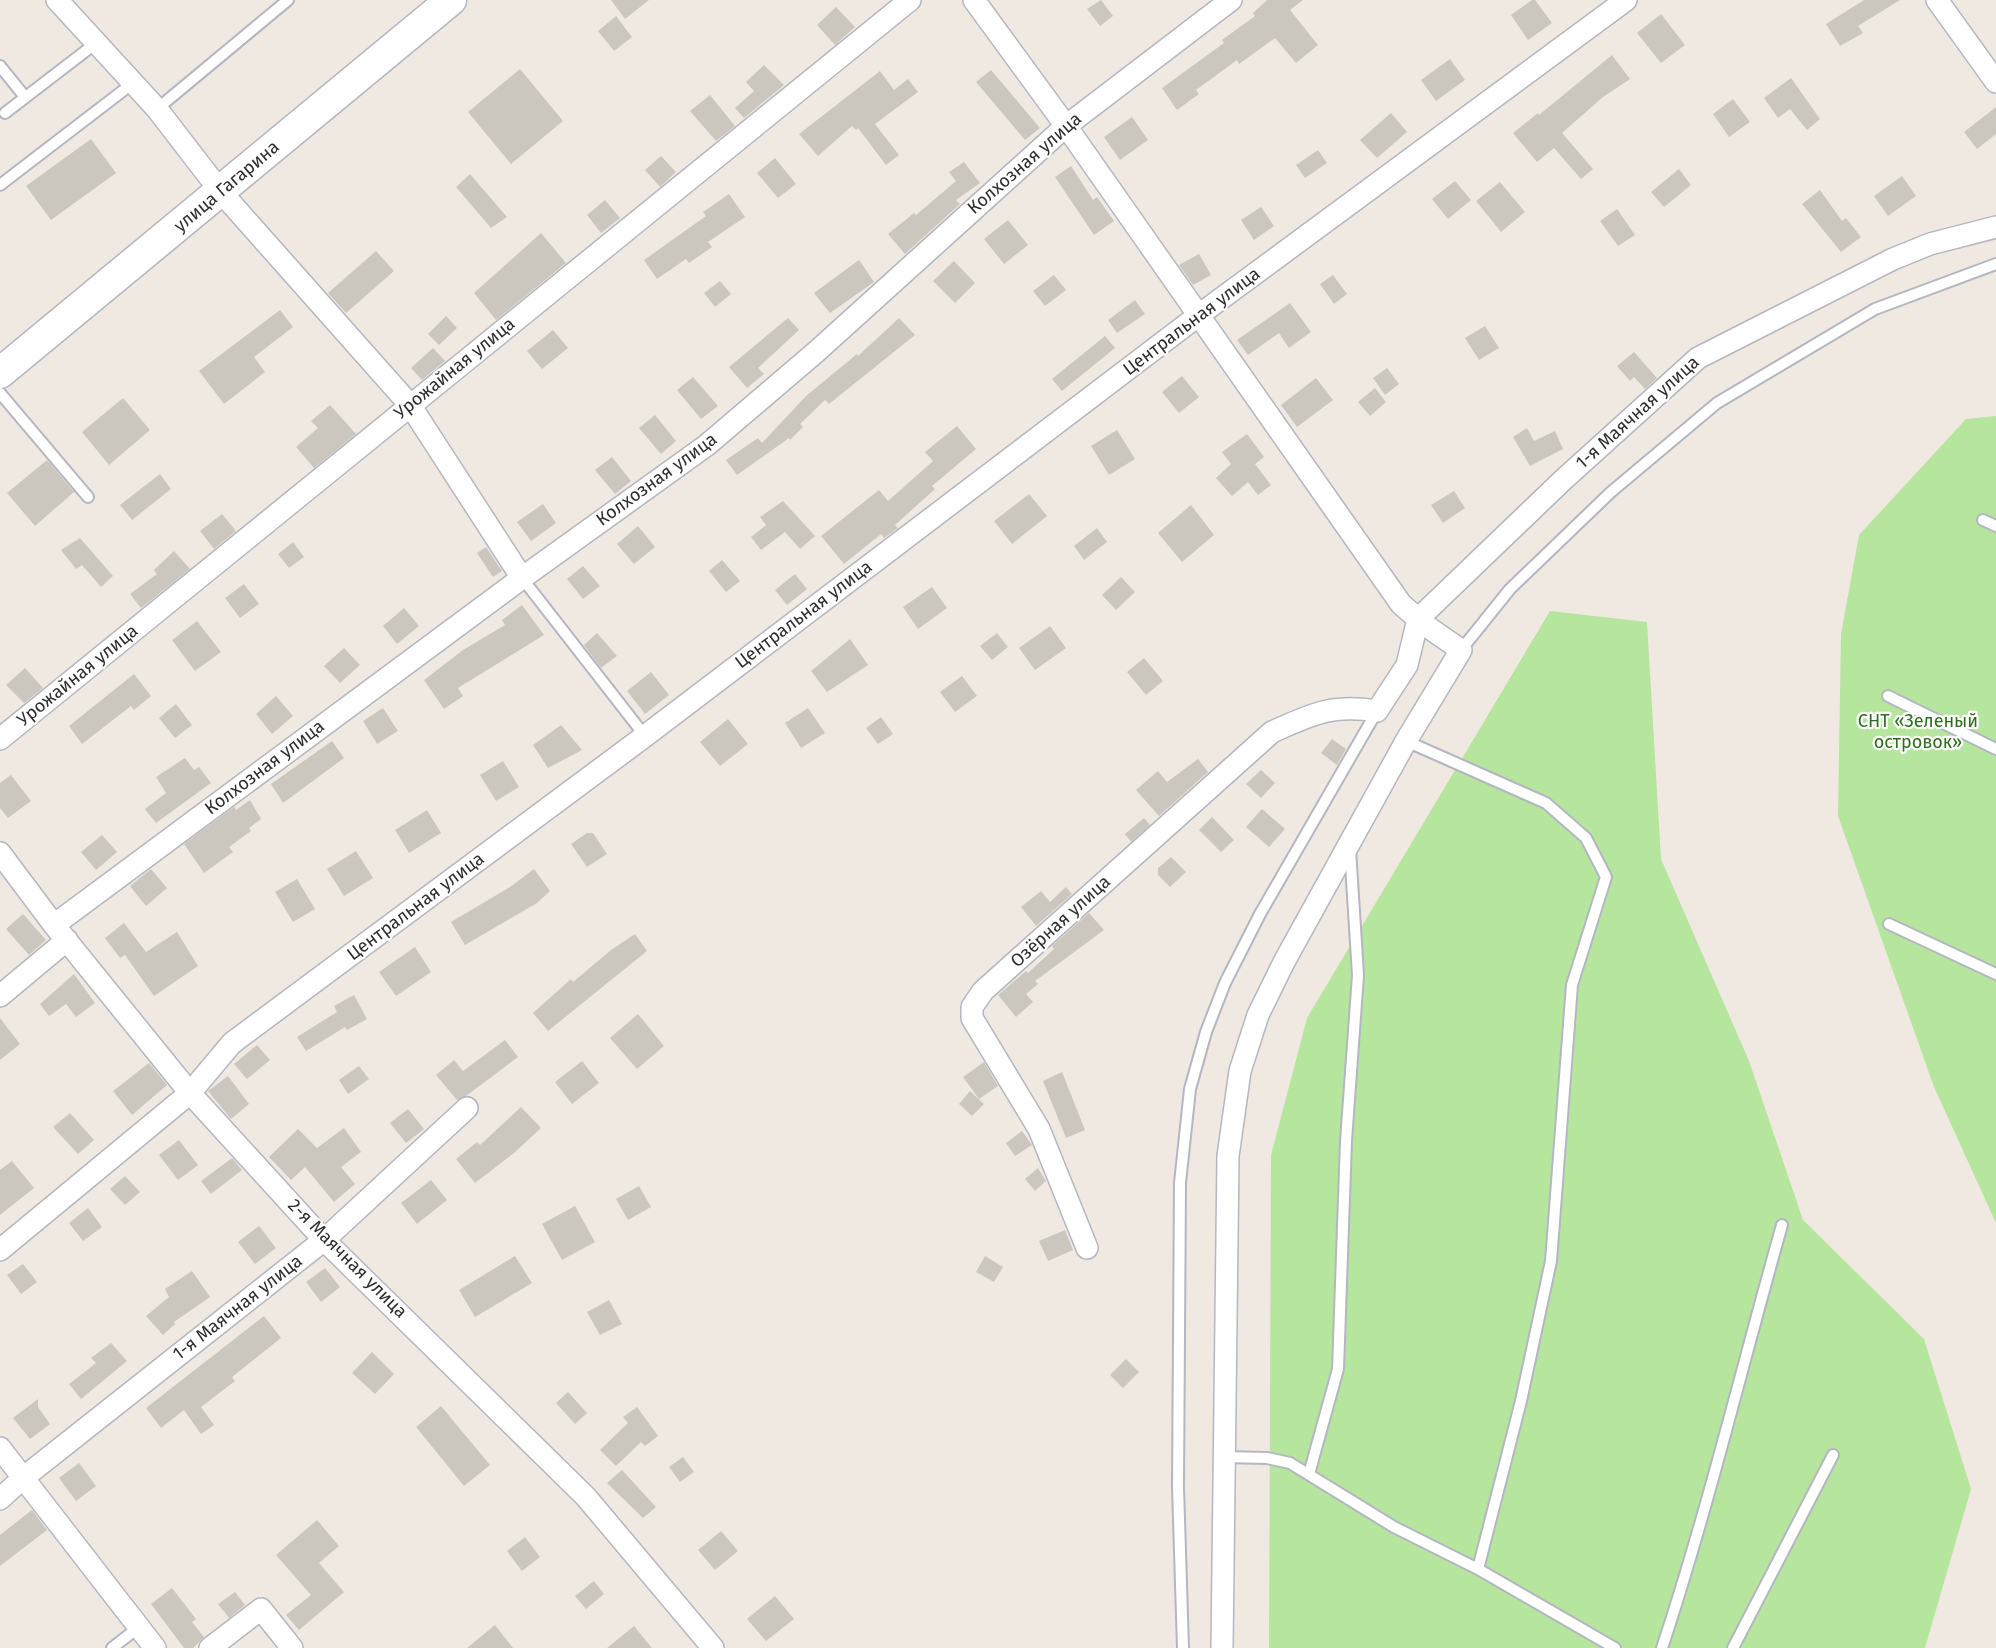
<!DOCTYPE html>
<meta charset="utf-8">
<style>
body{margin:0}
canvas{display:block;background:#efe9e1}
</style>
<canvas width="1996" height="1648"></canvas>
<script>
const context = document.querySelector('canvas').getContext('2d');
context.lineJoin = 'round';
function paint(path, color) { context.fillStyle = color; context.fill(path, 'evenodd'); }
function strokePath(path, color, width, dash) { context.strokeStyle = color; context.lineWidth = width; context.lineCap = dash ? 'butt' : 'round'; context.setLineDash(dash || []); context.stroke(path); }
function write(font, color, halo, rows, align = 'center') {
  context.font = font + ' "Fira Sans",sans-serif'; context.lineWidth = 4.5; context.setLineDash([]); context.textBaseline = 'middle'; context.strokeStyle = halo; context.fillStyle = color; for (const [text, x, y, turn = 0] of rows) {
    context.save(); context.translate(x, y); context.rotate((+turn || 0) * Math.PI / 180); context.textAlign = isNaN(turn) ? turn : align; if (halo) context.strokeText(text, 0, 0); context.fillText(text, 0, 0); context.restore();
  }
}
paint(new Path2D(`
 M1996 416V1223L1934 1087 1838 816 1841 634 1859 535 1966 419Z
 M1550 611 1647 622 1661 859 1749 1061 1803 1220 1924 1339 1971 1489 1925 1648H1269L1271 1155 1307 1018Z`), '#b6e59e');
paint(new Path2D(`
 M611 0H649L625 19Z
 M1101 0 1113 16 1100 26 1087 9Z
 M1267 0H1303L1290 10 1318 45 1296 63 1275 38 1239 64 1237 60 1196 90 1199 94 1177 110 1162 88 1224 43 1222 40 1255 16 1253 13Z
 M1532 0H1535L1552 23 1528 40 1511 15Z
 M1864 0H1900L1858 26 1863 33 1840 46 1826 24Z
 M836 7 855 27 835 45 817 25Z
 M1661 14 1685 45 1661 63 1637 33Z
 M616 16 632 37 614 51 598 31Z
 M1612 55 1630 79 1603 97 1562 133 1593 169 1581 179 1554 148 1537 162 1513 133 1538 113 1539 115Z
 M1450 59 1465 80 1436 101 1421 80Z
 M764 65 784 85 744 118 735 108 754 91 746 82Z
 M520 69 563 121 511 164 468 112Z
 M991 70 1040 128 1025 140 976 82Z
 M880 71 894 90 908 79 918 92 875 124 899 155 886 165 858 128 856 130 852 126 818 156 799 134Z
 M1791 78 1820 119 1807 130 1790 109 1778 118 1764 98Z
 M710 95 735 126 716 141 690 111Z
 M1733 99 1750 122 1729 137 1713 114Z
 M1996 107V134L1977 149 1964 132Z
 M1391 113 1407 132 1377 158 1360 140Z
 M1132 117 1148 140 1120 160 1104 137Z
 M91 139 116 173 51 220 26 186Z
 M1318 150 1327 163 1305 178 1296 165Z
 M661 156 676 172 660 187 645 170Z
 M775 158 796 184 778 198 757 173Z
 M964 162 980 183 956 200 960 204 905 254 888 234 914 213 916 215 956 181 949 172Z
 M1071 166 1093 200 1097 197 1114 221 1094 235 1055 177Z
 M1679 169 1691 185 1664 207 1651 192Z
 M470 174 507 217 491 228 456 187Z
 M1902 176 1916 196 1888 216 1874 196Z
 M1455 181 1471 200 1448 219 1432 199Z
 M1500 182 1525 212 1501 232 1476 201Z
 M1820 190 1842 221 1846 218 1861 237 1841 252 1802 204Z
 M729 194 745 217 708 242 712 247 689 263 686 259 657 279 644 260 706 216 703 212Z
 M605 200 620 218 601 233 587 215Z
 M1261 207 1274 226 1254 240 1241 220Z
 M1617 209 1635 235 1618 246 1600 221Z
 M1008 220 1028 245 1004 264 984 239Z
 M541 233 566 263 496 320 474 293Z
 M376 251 394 271 346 313 328 293Z
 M1199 254 1211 275 1193 285 1179 265Z
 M859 260 874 282 830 313 814 293Z
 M954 261 975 283 955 303 933 281Z
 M1054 275 1066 290 1045 306 1033 291Z
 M1333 275 1347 294 1334 304 1320 284Z
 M720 281 731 294 715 307 704 293Z
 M1135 300 1145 314 1117 333 1108 320Z
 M1290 303 1311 332 1289 348 1279 333 1248 355 1237 340Z
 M280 310 293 327 254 357 265 372 224 404 199 371Z
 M446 316 457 328 439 345 428 334Z
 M788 318 799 330 758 368 764 374 747 388 729 367Z
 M899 318 915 335 829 404 825 400 800 424 803 427 790 440 789 438 737 475 726 460 758 438 762 443 806 396 857 354 858 356Z
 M1485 326 1499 348 1479 360 1465 338Z
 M553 330 568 348 542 369 527 351Z
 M1105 336 1115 348 1062 391 1052 379Z
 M433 348 445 361 422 380 411 368Z
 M1634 352 1657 378 1645 389 1634 377 1630 381 1617 366Z
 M1387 368 1399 384 1385 395 1373 378Z
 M1182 376 1199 397 1179 413 1162 392Z
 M693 377 718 406 701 419 677 390Z
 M1316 378 1333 400 1297 427 1281 405Z
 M1375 388 1386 402 1370 416 1358 402Z
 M123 398 150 430 109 465 82 432Z
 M330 405 356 434 314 468 296 447 318 428 311 421Z
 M655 415 676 441 661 454 639 428Z
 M957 426 976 449 932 486 935 489 895 525 898 528 884 538 881 534 844 564 821 536 879 490 888 501 933 461 925 452Z
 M1527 428 1534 441 1555 431 1563 449 1530 466 1513 437Z
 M1117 430 1135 459 1109 475 1091 446Z
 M1247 434 1264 457 1255 464 1271 485 1258 495 1248 482 1232 496 1216 478 1231 464 1222 452Z
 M612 457 631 481 615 494 595 470Z
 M47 460 74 492 35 526 7 493Z
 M160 474 171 489 132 520 120 505Z
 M1454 491 1465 508 1443 523 1431 505Z
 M1029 494 1047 516 1012 544 994 521Z
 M783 501 815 536 800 549 785 532 761 550 751 537 766 525 760 517Z
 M543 504 556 523 531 541 517 522Z
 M1191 505 1214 535 1182 562 1158 533Z
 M222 514 236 531 214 549 200 531Z
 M638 526 655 547 634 564 617 544Z
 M1097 528 1107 542 1084 560 1074 546Z
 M80 538 113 576 101 587 82 565 76 569 61 550Z
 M293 542 304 557 289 568 278 554Z
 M486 547 502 571 493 577 477 553Z
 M174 551 190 569 141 608 130 594 157 574 154 570Z
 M722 560 740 581 726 592 709 571Z
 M583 566 600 586 583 599 567 579Z
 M795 574 807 589 787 605 775 590Z
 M1121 577 1135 592 1116 610 1102 595Z
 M244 584 259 604 240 618 225 598Z
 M932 587 947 608 918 629 903 607Z
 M522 605 544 635 458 688 463 696 444 709 424 680 463 650 505 625 502 620Z
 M404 608 419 626 397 644 383 626Z
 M197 621 221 652 195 671 172 640Z
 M1050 626 1066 648 1035 670 1019 648Z
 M597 633 617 656 601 668 584 645Z
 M997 633 1008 647 992 660 980 646Z
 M850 639 868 665 827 692 811 671Z
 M344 648 360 665 340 683 324 666Z
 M1144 658 1163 681 1146 695 1127 672Z
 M25 668 43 688 24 703 6 685Z
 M651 672 669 695 645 714 627 691Z
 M134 674 151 696 134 710 131 706 82 744 69 726Z
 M962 676 977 696 955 712 940 692Z
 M276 696 293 716 272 734 256 714Z
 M176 704 192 725 175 738 159 718Z
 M383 708 398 731 377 744 363 721Z
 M808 708 825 733 801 748 785 723Z
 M881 717 893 734 878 744 866 728Z
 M728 719 748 744 720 766 700 742Z
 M561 725 582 750 548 768 533 745Z
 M1332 739 1346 749 1337 765 1321 753Z
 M332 741 344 758 283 803 271 784Z
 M185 758 194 770 199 767 211 783 156 823 145 809 166 793 156 777Z
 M1198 759 1208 772 1159 816 1136 790 1158 771 1167 782Z
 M503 761 519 787 496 801 480 775Z
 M1261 770 1275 783 1261 798 1246 784Z
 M11 775 31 801 8 818 0 808V783Z
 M250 800 261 819 249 828 251 831 229 847 233 852 204 873 184 844 234 807 236 810Z
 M1262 809 1285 829 1269 847 1246 827Z
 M427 810 441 833 409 853 395 830Z
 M1212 817 1234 840 1221 852 1199 830Z
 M1144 818 1150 825 1131 842 1125 834Z
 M587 833H593L607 854 587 867 571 844Z
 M102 835 117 852 96 870 81 852Z
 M356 851 373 878 344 896 327 869Z
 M1171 857 1186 872 1170 887 1158 875V868Z
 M151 869 167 888 146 906 130 886Z
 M534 869 550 891 537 903 465 945 451 922 510 887Z
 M297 879 315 909 293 922 275 892Z
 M1066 887 1072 894 1036 926 1021 907 1041 891 1050 902Z
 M1089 913 1104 930 1035 981 1038 984 1026 994 1033 1002 1016 1017 998 995 1026 971 1028 973 1054 949 1052 946Z
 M23 914 46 940 29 955 6 929Z
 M124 923 146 952 177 932 198 966 154 996 125 955 120 958 105 938Z
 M635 934 647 951 548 1031 533 1013 571 979 573 982 611 950Z
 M415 947 431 972 396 996 379 972Z
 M74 974 95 1003 76 1017 66 1004 49 1016 40 1004Z
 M354 995 367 1019 347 1030 345 1027 306 1051 297 1037 337 1012 334 1006Z
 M638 1014 664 1046 637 1069 610 1038Z
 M0 1018 20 1044 0 1060Z
 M505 1040 518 1057 466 1096 457 1100 436 1075 454 1060 463 1071Z
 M257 1045 270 1060 247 1079 234 1064Z
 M582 1061 599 1083 572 1104 555 1082Z
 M984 1062 998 1086 979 1099 963 1077Z
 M149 1063 167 1085 132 1115 113 1091Z
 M359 1066 369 1079 348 1094 339 1080Z
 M1062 1072 1085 1130 1066 1138 1043 1081Z
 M228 1076 249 1104 231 1119 208 1091Z
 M970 1091 984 1104 972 1116 959 1104Z
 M521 1107 541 1128 514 1153 475 1183 456 1159 477 1142 480 1145Z
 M408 1109 424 1129 406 1143 390 1123Z
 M70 1113 94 1140 78 1154 53 1127Z
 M344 1128 361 1152 341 1167 355 1184 334 1202 305 1167 291 1180 269 1157 298 1129 317 1148Z
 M1022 1131 1032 1145 1015 1156 1006 1143Z
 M179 1140 198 1165 178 1180 159 1155Z
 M232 1158 242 1170 211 1194 201 1181Z
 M12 1161 34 1188 0 1215V1170Z
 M1038 1168 1046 1181 1035 1191 1025 1179Z
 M125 1176 140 1192 125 1205 110 1189Z
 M431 1180 447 1200 417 1224 401 1203Z
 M639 1186 651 1207 628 1220 616 1199Z
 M575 1206 595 1242 562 1260 542 1224Z
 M88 1208 102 1227 83 1241 69 1223Z
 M259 1226 276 1248 255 1264 238 1242Z
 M1065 1230 1073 1250 1048 1261 1039 1241Z
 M515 1256 532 1283 475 1317 459 1290Z
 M985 1256 1003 1267 994 1282 976 1272Z
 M23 1264 37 1282 21 1294 7 1275Z
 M325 1268 340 1287 321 1302 306 1282Z
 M192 1271 210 1297 174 1322 175 1324 163 1335 146 1316 169 1297 165 1289Z
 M609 1300 622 1324 600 1335 587 1312Z
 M264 1316 281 1338 232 1377 235 1381 201 1407 214 1425 201 1434 184 1410 161 1428 146 1408Z
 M111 1343 127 1361 81 1399 69 1384 96 1363 91 1358Z
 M372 1352 394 1374 375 1394 352 1373Z
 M1126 1359 1139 1372 1123 1388 1110 1375Z
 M568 1392 587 1413 575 1424 556 1403Z
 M38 1399V1407L50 1424 30 1439 13 1418Z
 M441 1406 490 1465 464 1486 416 1427Z
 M637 1407 658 1436 645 1446 641 1442 616 1466 600 1450 628 1423 623 1417Z
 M683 1457 694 1472 680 1482 669 1467Z
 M79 1463 96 1486 76 1501 59 1478Z
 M622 1470 656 1507 643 1518 607 1483Z
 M32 1510 47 1530 0 1566V1535Z
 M317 1520 339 1546 319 1563 344 1592 299 1630 286 1615 311 1595 276 1555Z
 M721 1531 738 1551 715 1570 698 1550Z
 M525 1537 540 1557 522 1571 507 1551Z
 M594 1581 604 1594 586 1609 575 1596Z
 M172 1588 196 1619 192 1622 204 1637 193 1648H184L151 1604Z
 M235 1592 245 1605 229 1618 218 1604Z
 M775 1596 794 1619 766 1641 747 1619Z
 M495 1625 513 1648H467Z
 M634 1626 652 1648H607Z`), '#cbc7bf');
const lane = new Path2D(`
 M0 66 25 97
 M157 109 288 0
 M5 113 96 43
 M0 185 133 83
 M0 393 88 497
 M1983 520 1996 526
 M522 578 645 736
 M1461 650 1510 589 1611 492 1717 403 1875 309 1996 264
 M1888 696 1996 749
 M1406 741 1546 803 1586 838 1606 877 1572 985 1551 1261 1521 1401 1478 1569
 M1889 924 1996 974
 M1224 1457 1267 1458 1290 1463 1394 1527 1478 1569 1615 1648
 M1309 1474 1338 1369 1346 1141 1358 975 1350 849
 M112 1648 139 1627
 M1183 1648 1178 1487 1180 1183 1190 1089 1206 1032 1225 983 1260 914 1377 711
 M1662 1648C1708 1509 1742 1366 1782 1225
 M1733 1648 1833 1455`);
const street = new Path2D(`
 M57 0 157 109 221 192 410 405 522 578
 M974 0 1066 126 1401 604 1425 625 1461 650 1406 741 1284 962 1258 1015 1240 1071 1228 1156 1222 1648
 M1937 0 1996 82
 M0 739 910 0
 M0 853 54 925 190 1093 324 1240 586 1497 713 1648
 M54 925 522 578 707 445 816 352 1066 126 1231 0
 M0 996 67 940
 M1087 1248 1039 1129 972 1018V1007L983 991 1272 732C1313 714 1331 704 1377 711L1407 665 1418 619 1563 480 1698 358 1893 259 1930 244 1996 227
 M0 1250 190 1093 232 1043 645 736 1199 315 1626 0
 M0 1448 155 1648
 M0 1499 23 1478 324 1240 467 1108
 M210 1648 261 1609 292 1648`);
const secondary = new Path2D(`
 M0 373 451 0`);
strokePath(lane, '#b4b7c1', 14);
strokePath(street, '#b4b7c1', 24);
strokePath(secondary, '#b4b7c1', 33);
strokePath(lane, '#fff', 10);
strokePath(street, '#fff', 21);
strokePath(secondary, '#fff', 30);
write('18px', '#2e2e2e', '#fff', [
 ["Колхозная улица",1025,164,-41],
 ["улица Гагарина",227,187,-40],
 ["Центральная улица",1192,322,-37],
 ["Урожайная улица",455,369,-39],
 ["1-я Маячная улица",1638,413,-42],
 ["Колхозная улица",657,480,-36],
 ["Центральная улица",804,615,-37],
 ["Урожайная улица",78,676,-39],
 ["Колхозная улица",265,768,-37],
 ["Центральная улица",416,907,-37],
 ["Озёрная улица",1061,922,-42],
 ["2-я Маячная улица",347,1259,45],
 ["1-я Маячная улица",238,1308,-38]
]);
write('18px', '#2c6e1b', '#fff', [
 ["СНТ «Зеленый",1918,722],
 ["островок»",1918,743]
]);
</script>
